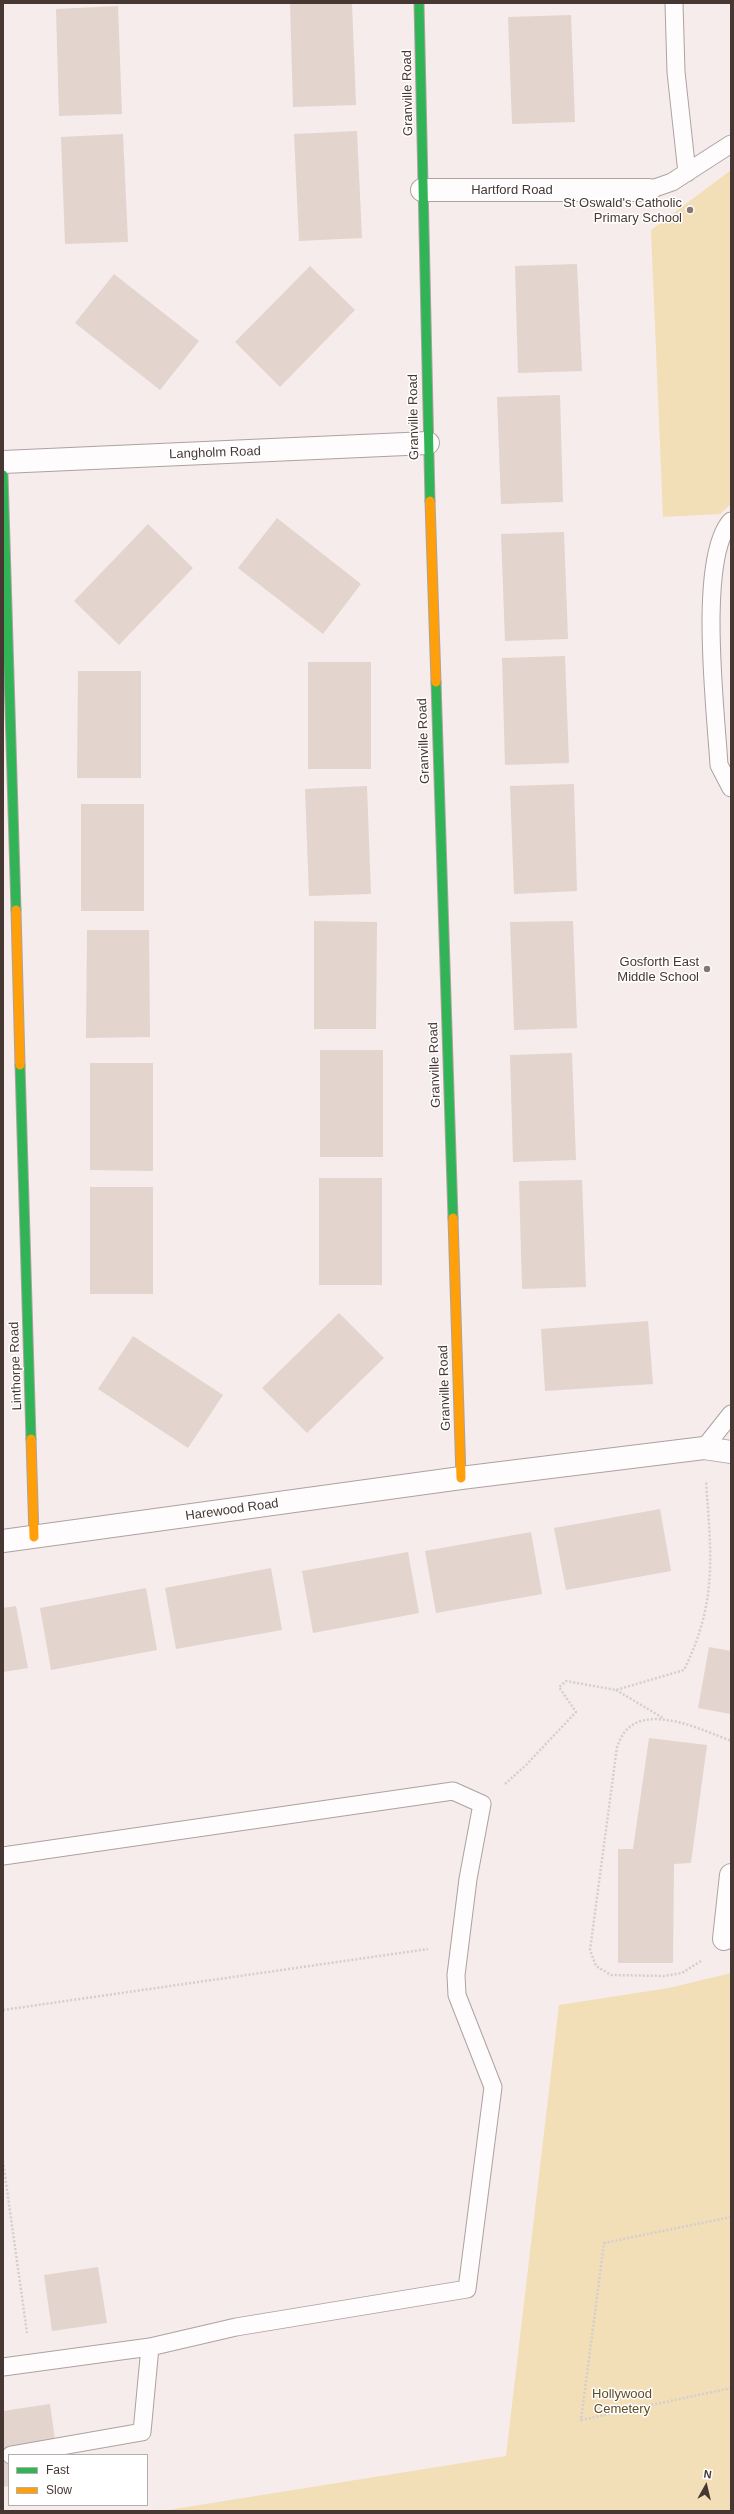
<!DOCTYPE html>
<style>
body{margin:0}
#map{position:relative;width:734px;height:2514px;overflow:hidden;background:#f6eceb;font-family:Arial,sans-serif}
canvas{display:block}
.frame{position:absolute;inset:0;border:4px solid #473733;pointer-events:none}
.legend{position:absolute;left:8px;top:2454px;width:140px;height:52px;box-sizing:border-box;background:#fff;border:1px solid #b5afad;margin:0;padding:5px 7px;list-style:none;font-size:12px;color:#473733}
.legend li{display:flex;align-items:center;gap:8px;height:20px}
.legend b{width:20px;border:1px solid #b5afad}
.north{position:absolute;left:686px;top:2466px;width:40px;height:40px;-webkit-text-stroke:3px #fff;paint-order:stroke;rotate:8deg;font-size:11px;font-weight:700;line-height:16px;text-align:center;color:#473733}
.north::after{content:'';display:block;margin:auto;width:14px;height:18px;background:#473733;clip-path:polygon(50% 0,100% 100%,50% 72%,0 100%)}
</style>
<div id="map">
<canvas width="734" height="2514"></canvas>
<div class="frame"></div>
<ul class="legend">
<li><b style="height:5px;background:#30b455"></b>Fast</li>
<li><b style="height:5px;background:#ff9f0a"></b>Slow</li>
</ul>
<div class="north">N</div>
</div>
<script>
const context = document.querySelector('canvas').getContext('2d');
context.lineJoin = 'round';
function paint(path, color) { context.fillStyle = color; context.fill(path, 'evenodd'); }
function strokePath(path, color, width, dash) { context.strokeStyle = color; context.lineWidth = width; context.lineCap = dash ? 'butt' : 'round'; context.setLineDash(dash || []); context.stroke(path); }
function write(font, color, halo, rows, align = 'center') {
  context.font = font + ' Arial,sans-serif'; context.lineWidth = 3; context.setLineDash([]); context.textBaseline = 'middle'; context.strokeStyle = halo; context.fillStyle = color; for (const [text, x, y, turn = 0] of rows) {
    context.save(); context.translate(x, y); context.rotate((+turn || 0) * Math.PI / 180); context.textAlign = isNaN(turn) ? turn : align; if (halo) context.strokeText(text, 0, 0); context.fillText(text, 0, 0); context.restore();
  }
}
paint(new Path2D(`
 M731 170V504L720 514 663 517 651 230Z
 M731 1973V2511H162L506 2456 559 2005 669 1988Z`), '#f2deb7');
paint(new Path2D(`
 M290 3H352L356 105 293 107Z
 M118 6 122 114 59 116 56 9Z
 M571 15 575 122 512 124 508 17Z
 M357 131 362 238 299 241 294 134Z
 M123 134 128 242 65 244 61 137Z
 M577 264 582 371 518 373 515 266Z
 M310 266 355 310 280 387 235 342Z
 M114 274 199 341 160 390 75 323Z
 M560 395 563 502 501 504 497 397Z
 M277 518 361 584 323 634 238 568Z
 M148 524 193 568 119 645 74 601Z
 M564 532 568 639 505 641 501 534Z
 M565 656 569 763 505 765 502 658Z
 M308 662H371V769H308Z
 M78 671H141V778H77Z
 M574 784 577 891 514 894 510 786Z
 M367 786 371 894 309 896 305 789Z
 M81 804H144V911H81Z
 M314 921 377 922 376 1029H314Z
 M573 921 577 1028 514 1030 510 922Z
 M87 930H149L150 1037 86 1038Z
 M320 1050H383V1157H320Z
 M572 1053 576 1160 513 1162 510 1055Z
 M90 1063H153V1171L90 1170Z
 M319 1178H382V1285H319Z
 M582 1180 586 1287 522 1289 519 1181Z
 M90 1187H153V1294H90Z
 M339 1313 384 1358 307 1433 262 1388Z
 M648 1321 653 1384 545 1391 541 1329Z
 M133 1336 223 1395 188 1448 98 1389Z
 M660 1509 671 1571 566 1590 554 1528Z
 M531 1532 542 1594 436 1613 425 1551Z
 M408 1552 419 1613 313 1633 302 1571Z
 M271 1568 282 1630 176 1649 165 1588Z
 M146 1588 157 1650 51 1670 40 1608Z
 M16 1606 28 1668 3 1672V1608Z
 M709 1647 731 1651V1714L698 1708Z
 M649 1738 707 1745 691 1863 674 1864 673 1963H618V1849H633Z
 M98 2267 107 2323 52 2331 44 2275Z
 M50 2404 57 2455H9V2486L3 2487V2411Z`), '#e3d4cd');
const lane = new Path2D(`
 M674 3 676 72 687 173
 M649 190 672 182 731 144
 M731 521C697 558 716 713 719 765L731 788
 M704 1448 731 1414
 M3 1856 453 1791 482 1804 468 1879 456 1975 457 1995 493 2087 467 2289 236 2327 150 2347 3 2367
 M11 2455 142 2432 150 2347`);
const street = new Path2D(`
 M422 190H649
 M3 462 428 443
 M3 1541 461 1478 704 1448 731 1452
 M724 1939 731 1875`);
const fast = new Path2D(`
 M419 3 430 501
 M3 475 16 910
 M436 682 453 1218
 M20 1065 31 1439`);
const slow = new Path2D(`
 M430 501 436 682
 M16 910 20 1065
 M453 1218 461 1478
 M31 1439 34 1537`);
strokePath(lane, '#ada2a0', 19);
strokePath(street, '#ada2a0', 24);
strokePath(fast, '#ada2a0', 11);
strokePath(slow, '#ada2a0', 11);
strokePath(new Path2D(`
 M616 1690 663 1718
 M505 1784 526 1765 576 1712 559 1687 566 1681 616 1690 684 1670C718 1601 711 1554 706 1481
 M701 1961 682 1973 664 1976 611 1975 596 1966 590 1950 617 1747C619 1742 621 1737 624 1733 646 1702 705 1731 731 1741
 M3 2010 428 1949
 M3 2161 27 2333
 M731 2217 604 2243 581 2420 731 2388`), '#d4cece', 2.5, [2, 2]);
strokePath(lane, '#fefcfc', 17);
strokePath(street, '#fefcfc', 22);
strokePath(fast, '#30b455', 9);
strokePath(slow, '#ff9f0a', 9);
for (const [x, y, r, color] of [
 [690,210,4,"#847673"],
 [707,969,4,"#847673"]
]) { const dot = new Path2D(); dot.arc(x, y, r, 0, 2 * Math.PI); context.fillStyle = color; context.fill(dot); strokePath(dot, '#fff', 1.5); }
write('13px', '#473733', '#fff', [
 ["Granville Road",408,93,-91],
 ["Hartford Road",512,190],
 ["Granville Road",414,417,-91],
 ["Langholm Road",215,453,-2],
 ["Granville Road",424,741,-92],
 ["Granville Road",435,1065,-92],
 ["Linthorpe Road",16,1366,-92],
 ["Granville Road",445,1388,-92],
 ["Harewood Road",232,1510,-8]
]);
write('13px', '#473733', '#fff', [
 ["St Oswald's Catholic",682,203],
 ["Primary School",682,218],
 ["Gosforth East",699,962],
 ["Middle School",699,977]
], 'right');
write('13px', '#5f4e26', '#fff', [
 ["Hollywood",622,2394],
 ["Cemetery",622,2409]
]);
</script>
